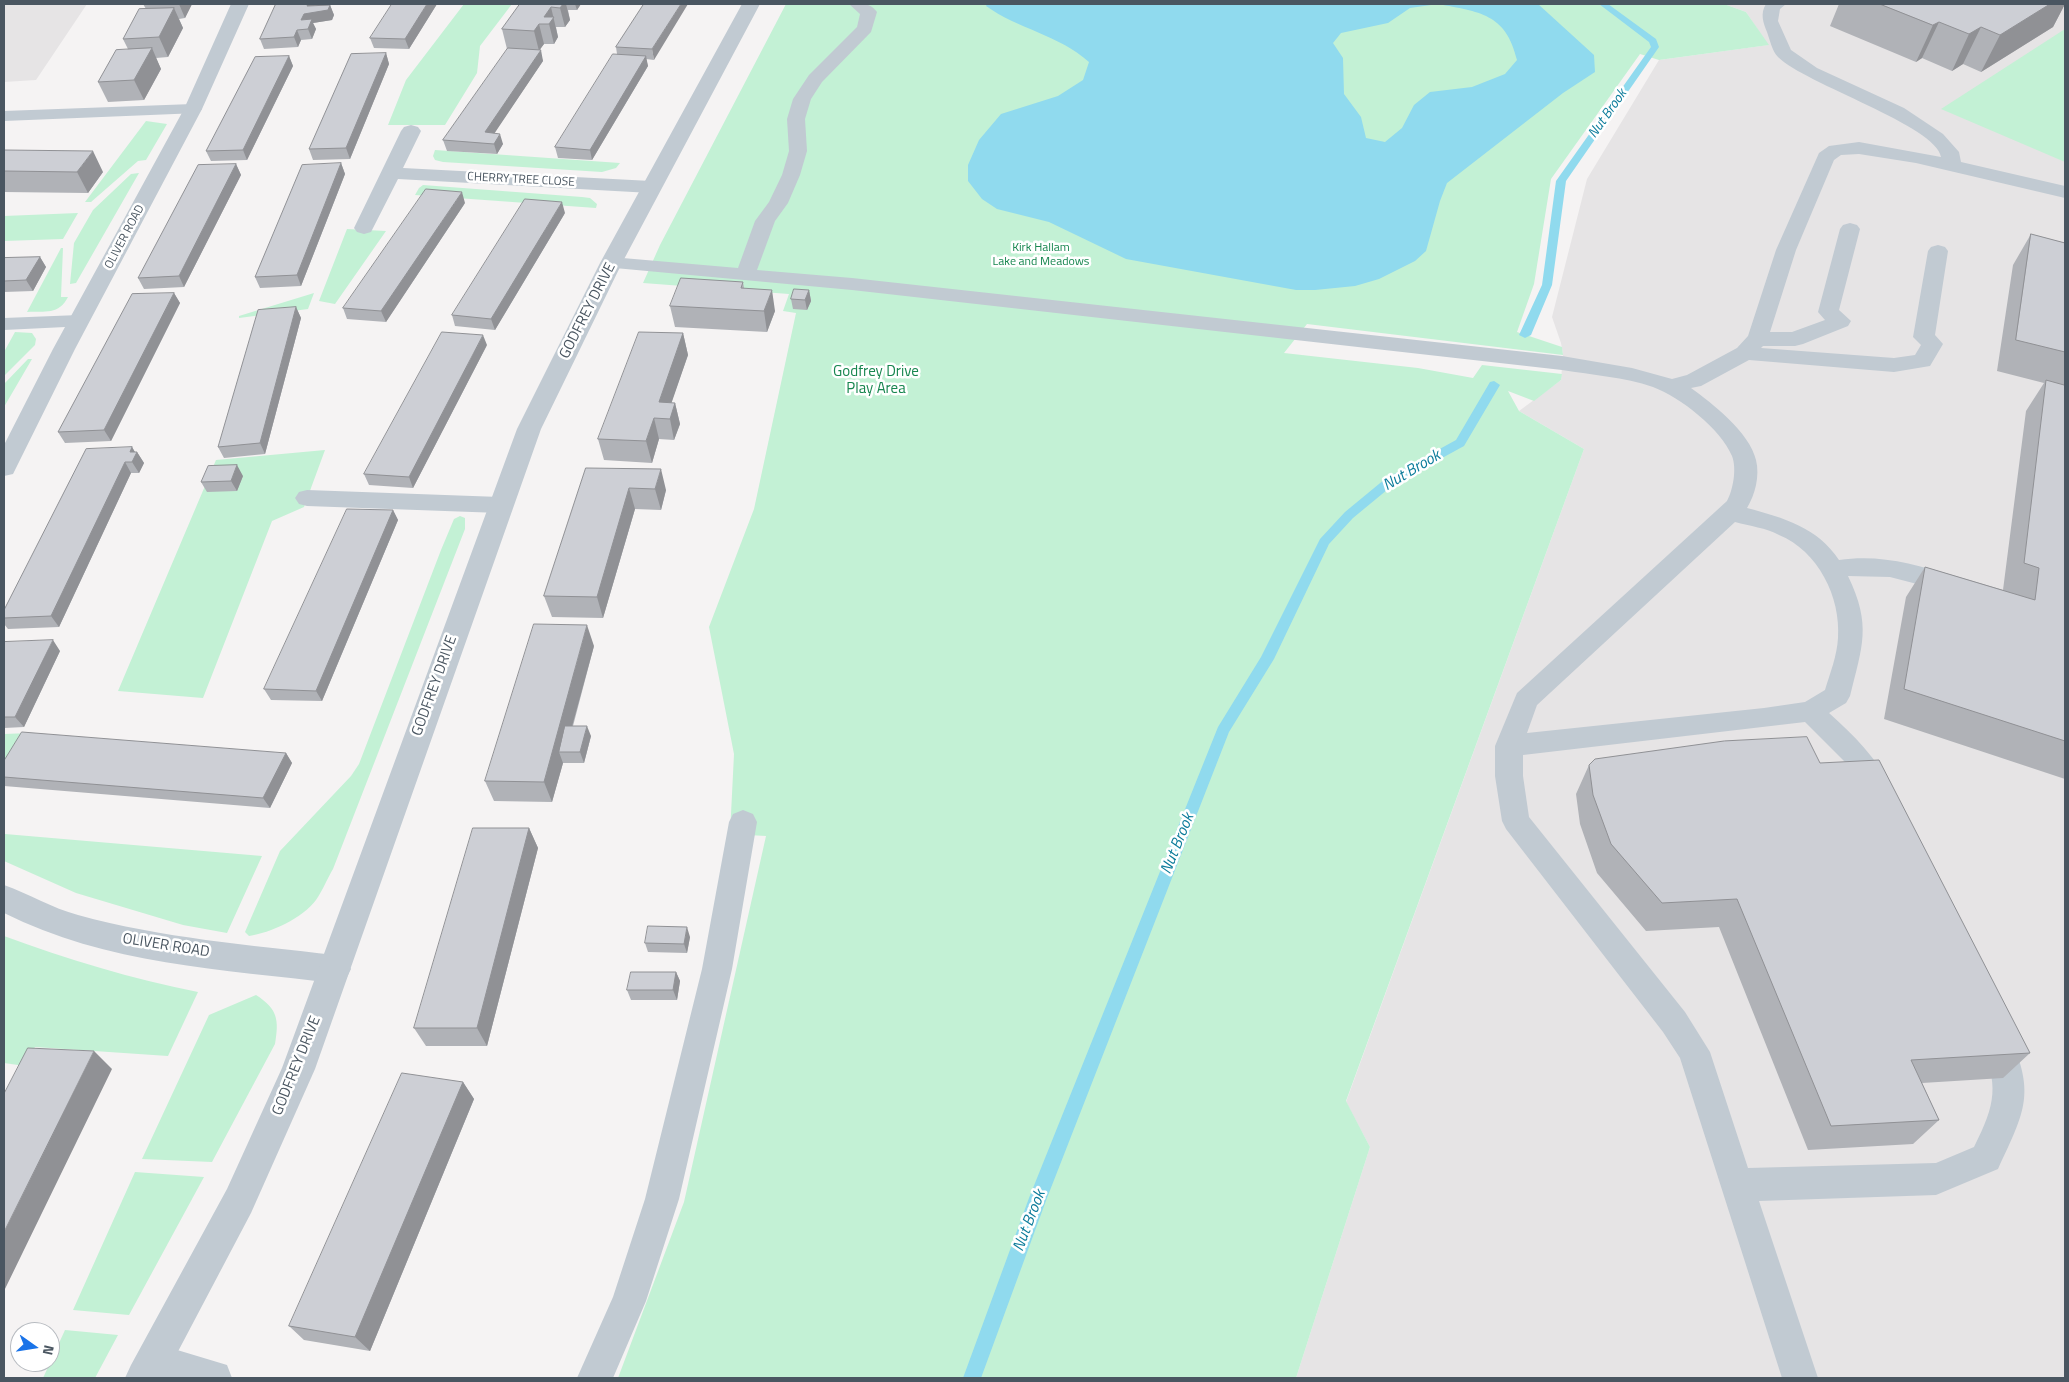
<!DOCTYPE html>
<style>
body{margin:0}
#map{position:relative;width:2069px;height:1382px;overflow:hidden;background:#f5f3f3;font-family:"Titillium Web",sans-serif}
canvas{display:block}
.frame{position:absolute;inset:0;border:5px solid #4a5661;pointer-events:none}
.north{position:absolute;left:10px;top:1322px;width:50px;height:50px;box-sizing:border-box;background:#fff;border:1px solid #b7bbc0;border-radius:50%;rotate:103deg;font-size:14px;font-weight:700;line-height:20px;text-align:center;color:#4a5661}
.north::after{content:'';display:block;margin:auto;width:18px;height:22px;background:#1a73e8;clip-path:polygon(50% 0,100% 100%,50% 72%,0 100%)}
</style>
<div id="map">
<canvas width="2069" height="1382"></canvas>
<div class="frame"></div>
<div class="north">N</div>
</div>
<script>
const context = document.querySelector('canvas').getContext('2d');
context.lineJoin = 'round';
function paint(path, color) { context.fillStyle = color; context.fill(path, 'evenodd'); }
function strokePath(path, color, width, dash) { context.strokeStyle = color; context.lineWidth = width; context.lineCap = dash ? 'butt' : 'round'; context.setLineDash(dash || []); context.stroke(path); }
function write(font, color, halo, rows, align = 'center') {
  context.font = font + ' "Titillium Web",sans-serif'; context.lineWidth = 5; context.setLineDash([]); context.textBaseline = 'middle'; context.strokeStyle = halo; context.fillStyle = color; for (const [text, x, y, turn = 0] of rows) {
    context.save(); context.translate(x, y); context.rotate((+turn || 0) * Math.PI / 180); context.textAlign = isNaN(turn) ? turn : align; if (halo) context.strokeText(text, 0, 0); context.fillText(text, 0, 0); context.restore();
  }
}
paint(new Path2D(`
 M4 4H87L36 80 4 82Z
 M1724 4H2065V1378H1296L1370 1147 1346 1102 1584 449 1519 411 1561 380 1563 354 1561 343 1552 317 1587 179 1659 60 1768 45 1746 12Z`), '#e6e4e5');
paint(new Path2D(`
 M464 4H512L480 46 477 73 445 125H388L406 80Z
 M786 4H1724L1746 12 1769 45 1659 60 1640 54 1551 179 1534 284 1517 332 1562 347 1563 355 1307 324 1284 353 1418 368 1473 378 1482 365 1562 374 1561 380 1534 401 1508 391 1519 411 1584 449 1346 1101 1370 1147 1296 1378H618L684 1202 766 836 730 834 734 754 709 627 754 509 796 313 783 311 789 294 643 283 660 245Z
 M2065 29V162L1941 109Z
 M146 121 167 124 146 160 138 161 91 202H85Z
 M435 150 620 163 616 168 602 172 443 162 435 160 433 156Z
 M139 173 76 283 70 284 74 243 93 210 131 174Z
 M423 185 582 197 590 198 597 204 596 208 415 195 419 188Z
 M78 213 63 239 4 241V216Z
 M347 229 386 231 335 304 319 301Z
 M61 248H63L61 297H68C59 315 45 311 27 312Z
 M314 293 308 309 239 318V316Z
 M15 332 32 333 36 339 35 345 4 376V352Z
 M28 359H32L4 407V384Z
 M325 450 304 507 272 521 203 698 118 691 216 460Z
 M460 516 465 518V529L333 869C327 879 323 890 316 900 303 918 270 933 249 936L245 932 280 851 351 776 359 764 441 550 454 519Z
 M30 733 4 774V734Z
 M5 834 262 856 227 933 183 925 76 893 4 861V836Z
 M4 936C67 959 132 979 198 992L168 1056 35 1047 25 1066 4 1063Z
 M256 995C278 1009 279 1020 275 1044L212 1162 142 1159 209 1015Z
 M135 1172 204 1177 129 1315 73 1310Z
 M65 1330 118 1335 95 1378H43Z`), '#c3f1d5');
paint(new Path2D(`
 M987 4H1538L1594 55 1595 72 1563 93 1447 183 1440 201 1426 251 1415 261 1379 279 1355 286 1315 290H1296L1126 259 1049 222 997 209 982 199 968 181V165L979 140 1001 114 1058 96 1083 80 1089 62C1059 35 1018 29 986 6ZM1438 4C1479 12 1506 13 1517 60L1505 74 1472 87 1430 92 1414 105 1402 128 1385 142 1366 138 1361 117 1344 94 1343 58 1333 43 1341 33 1388 23 1410 8Z`), '#90daee');
paint(new Path2D(`
 M1599 4H1608L1656 39 1659 47 1566 181 1552 285 1531 335 1525 338 1519 335 1542 285 1556 181 1651 47 1649 42Z
 M1494 381 1500 385 1464 446 1393 485 1353 518 1329 544 1274 659 1229 732 1047 1198 981 1378H963L1029 1198 1218 727 1261 657 1320 539 1345 512 1385 479 1456 440 1490 382Z`), '#90daee');
paint(new Path2D(`
 M849 4C860 3 870 2 877 12L871 32 822 82 811 99 805 119 807 151 800 175 788 203 775 221 757 270 852 278 1562 356 1632 368 1672 379 1687 375 1737 348 1748 336 1776 250 1819 153 1829 146 1859 142 1941 157C1937 126 1805 84 1778 57 1772 51 1770 40 1767 32 1763 23 1760 13 1766 4H1786L1780 9 1778 21 1791 50 1817 68 1904 108 1943 134 1959 152 1961 162 2065 186V198L1916 163 1859 154 1841 155 1834 160 1796 250 1770 332H1792L1825 320 1818 312 1840 229 1843 225 1850 223 1857 225 1860 229 1839 310 1851 321 1848 326 1803 344 1795 346H1763L1761 348 1894 358 1915 355 1921 345 1913 337 1928 251 1931 247 1938 245 1945 247 1948 251 1935 335 1943 344 1930 366 1894 372 1749 360 1701 386 1691 388C1712 403 1750 433 1756 460 1760 476 1755 495 1747 508 1784 518 1817 527 1839 560 1879 554 1915 564 1953 576L1956 582 1953 588 1944 591 1890 577 1848 576C1872 626 1862 646 1850 696L1846 703 1829 713C1855 736 1877 759 1893 790L1889 798 1879 801 1869 798 1848 765 1805 722 1523 755V776L1529 817 1685 1012 1710 1052 1748 1168 1936 1163 1974 1147C1996 1103 1999 1086 1980 1040L1985 1030 1996 1026 2007 1030C2036 1093 2026 1109 1998 1169L1936 1195 1759 1201 1818 1378H1782L1680 1058 1663 1032 1506 829 1502 821 1495 776V746L1517 693 1727 501C1733 490 1737 469 1732 456 1721 429 1680 397 1653 387 1624 377 1592 375 1562 370L852 290 604 267 601 263 604 259 611 257 738 268 755 221 769 202 782 175 789 151 787 119 793 99 809 75 857 27 860 14ZM1735 522C1750 526 1766 528 1779 535 1818 551 1841 597 1838 638 1837 656 1830 673 1825 690L1805 702 1764 708 1527 733 1537 705Z
 M193 104 199 105 202 109 199 113 4 121V111Z
 M79 315 86 316 89 321 86 326 4 330V318Z
 M307 490 500 497 508 499 512 505 508 511 500 513 307 506 299 504 295 498 299 492Z
 M743 810 753 814 757 822 732 969 679 1199 646 1301 613 1378H577L613 1297 645 1199 702 969 729 822 733 814Z
 M154 1343 227 1365 232 1378H152L141 1374 136 1361 141 1348Z`), '#c1cad2');
paint(new Path2D(`
 M231 4H249L202 109 75 349 16 468 13 474 4 476V445L53 349 184 109Z
 M411 125 418 127 421 131 403 168 651 181 658 183 661 187 658 191 651 193 398 179 371 232 364 234 357 232 354 228 401 131 404 127Z
 M4 885C29 894 52 908 78 915 162 938 249 945 335 955L346 959 351 969 346 979 335 983C224 970 105 964 4 913Z`), '#c1cad2');
paint(new Path2D(`
 M742 4H760L622 263 541 429 315 1069 251 1213 164 1378H125L131 1365 227 1189 282 1068 517 429 600 263Z`), '#c1cad2');
paint(new Path2D(`
 M143 4H192L185 18 179 19 183 28 168 57 156 58 161 69 144 100 108 102 98 82 128 49 123 39 146 9Z
 M276 4H326L325 5H330L334 15 332 20 313 23 316 29 312 39 301 40 298 47 264 49 260 39Z
 M437 4 409 49 374 48 370 38Z
 M520 4H581L577 10H568L570 20 565 27H556L558 37 554 44H544L539 50 543 61 494 133 503 144 497 154 447 151 443 140 508 49H507L502 29Z
 M644 4 654 60 646 59 648 66 592 160 558 158 555 147 617 54 616 47Z
 M1839 4H2065L2053 27 1981 72 1963 64 1952 71 1922 58 1916 62 1830 26Z
 M386 53 389 64 350 159 313 160 309 149Z
 M289 56 293 66 247 160 211 161 206 151Z
 M4 150 103 172 88 193 4 192Z
 M341 163 345 174 301 286 260 288 255 277Z
 M236 164 241 175 184 287 144 289 138 278Z
 M465 203 386 322 347 319 343 308Z
 M565 213 495 330 455 326 452 315Z
 M2031 234 2065 243V779L1884 719 1906 597 1925 567 2003 590 2026 411 2044 383 1997 371 2013 265Z
 M40 257 46 267 33 291 4 292V258Z
 M743 282 744 288 775 311 767 332 675 327 670 306Z
 M809 290 811 301 807 310 793 309 791 299Z
 M174 293 180 303 111 441 65 443 58 432Z
 M296 307 301 318 265 454 224 458 218 447Z
 M683 333 688 355 671 403H675L680 424 674 440 659 439 652 463 604 460 598 439Z
 M487 345 413 488 369 485 364 474Z
 M132 447 135 452H137L144 463 139 473H131L59 627 8 629 4 624V610Z
 M586 468 666 490 661 510 635 509 603 618 552 617 544 596Z
 M243 476 237 491 207 492 201 482Z
 M393 510 398 520 322 701 271 700 264 689Z
 M4 642 60 651 24 727 4 728Z
 M594 646 573 726 591 736 584 763H563L552 802 494 801 485 781Z
 M286 753 292 763 270 808 4 786V761Z
 M1820 763 2030 1053 2003 1078 1922 1083 1939 1120 1913 1144 1808 1150 1719 927 1646 931 1597 873 1580 824 1576 794 1589 765Z
 M529 828 538 848 487 1046H426L414 1028Z
 M690 937 687 953 648 952 645 943Z
 M676 972 680 981 677 1000H631L627 990Z
 M463 1082 474 1099 370 1351 304 1340 289 1326Z`), '#b0b2b7');
paint(new Path2D(`
 M179 4H192L185 18Z
 M308 4H314L315 7 330 5 334 15 332 20 313 23 316 29 312 39 308 29V24L305 30 301 20Z
 M427 4H437L409 49 405 39Z
 M557 4H566L570 20 565 27 560 8Z
 M575 4H581L577 10Z
 M681 4H688L654 60 652 49Z
 M2050 4H2065L2053 27 1981 72 2000 35Z
 M551 7 558 37 554 44 549 24 544 17Z
 M174 8 183 28 168 57 159 37Z
 M1939 22 1922 58 1916 62 1933 25Z
 M539 24 544 44 539 51 534 31Z
 M1981 27 1963 64 1952 71 1969 34Z
 M297 30 301 40 298 47 294 37Z
 M152 48 161 69 144 100 134 80Z
 M541 50 543 61 488 143 485 132Z
 M386 53 389 64 350 159 346 148Z
 M289 56 293 66 247 160 243 150Z
 M646 56 648 66 592 160 590 150Z
 M500 134 503 144 497 154 494 144Z
 M93 151 103 172 88 193 77 172Z
 M341 163 345 174 301 286 297 275Z
 M236 164 241 175 184 287 179 276Z
 M462 192 465 203 386 322 381 311Z
 M562 202 565 213 495 330 491 319Z
 M40 257 46 267 33 291 26 280Z
 M772 290 775 311 767 332 764 311Z
 M809 290 811 301 807 310 805 300Z
 M174 293 180 303 111 441 104 430Z
 M296 307 301 318 265 454 260 443Z
 M683 333 688 355 666 419 659 402Z
 M483 335 487 345 413 488 409 477Z
 M675 403 680 424 674 440 670 419Z
 M654 418 659 439 652 463 646 441Z
 M132 447 136 454 137 452 144 463 139 473 132 462 130 452Z
 M125 462 131 473 59 627 51 616Z
 M237 465 243 476 237 491 231 481Z
 M661 469 666 490 661 510 655 489Z
 M629 488 635 509 603 618 597 597Z
 M393 510 398 520 322 701 316 691Z
 M587 625 594 646 565 752H559L563 763 552 802 544 782Z
 M53 640 60 651 24 727 15 717Z
 M587 726 591 736 584 763 580 752Z
 M286 753 292 763 270 808 263 798Z
 M529 828 538 848 487 1046 477 1028Z
 M687 927 690 937 687 953 684 944Z
 M676 972 680 981 677 1000 673 990Z
 M94 1051 112 1069 4 1291V1232Z
 M463 1082 474 1099 370 1351 355 1337Z`), '#909195');
const building = new Path2D(`
 M276 4H308L307 6 330 5 328 10 304 14 301 20 312 19 308 29 297 30 294 37 260 39Z
 M392 4H427L405 39 370 38Z
 M520 4H563L560 8 551 7 544 17H554L549 24H539L534 31 502 29Z
 M644 4H681L652 49 616 47Z
 M1880 4H2050L2000 35 1981 27 1969 34 1939 22 1933 25Z
 M174 8 159 37 123 39 139 9Z
 M152 48 134 80 98 82 116 50Z
 M508 48 541 50 485 132 500 134 494 144 443 140Z
 M386 53 346 148 309 149 351 54Z
 M613 54 646 56 590 150 555 147Z
 M289 56 243 150 206 151 255 57Z
 M4 150 93 151 77 172 4 171Z
 M341 163 297 275 255 277 302 165Z
 M236 164 179 276 138 278 198 165Z
 M426 189 462 192 381 311 343 308Z
 M525 199 562 202 491 319 452 315Z
 M2031 234 2065 243V352L2016 340Z
 M40 257 26 280 4 281V258Z
 M681 278 743 282 741 288 772 290 764 311 670 306Z
 M794 289 809 290 805 300 791 299Z
 M174 293 104 430 58 432 132 294Z
 M296 307 260 443 218 447 258 310Z
 M442 332 483 335 409 477 364 474Z
 M639 332 683 333 659 402 675 403 670 419 654 418 646 441 598 439Z
 M2065 376V741L1904 689 1925 567 2035 600 2039 568 2024 563 2046 380 2064 385Z
 M132 447 130 452H137L132 462H125L51 616 4 618V610L86 449Z
 M237 465 231 481 201 482 208 466Z
 M586 468 661 469 655 489 629 488 597 597 544 596Z
 M347 509 393 510 316 691 264 689Z
 M534 624 587 625 544 782 485 781Z
 M53 640 15 717H4V642Z
 M565 726H587L580 752H559Z
 M22 732 286 753 263 798 4 777V761Z
 M1807 737 1820 763 1879 760 2030 1053 1911 1060 1939 1120 1831 1126 1737 899 1662 903 1611 844 1593 795 1589 765 1595 759 1724 741Z
 M473 828H529L477 1028H414Z
 M648 926 687 927 684 944 645 943Z
 M631 972H676L673 990H627Z
 M28 1048 94 1051 4 1232V1094Z
 M402 1073 463 1082 355 1337 289 1326Z`);
paint(building, '#cdcfd5');
strokePath(building, '#909195', 1);
write('12px', '#4a5661', '#fff', [
 ["CHERRY TREE CLOSE",521,180,3],
 ["OLIVER ROAD",125,237,-62]
]);
write('12px', '#17864f', '#fff', [
 ["Kirk Hallam",1041,248],
 ["Lake and Meadows",1041,262]
]);
write('italic 14px', '#0c7c9b', '#fff', [
 ["Nut Brook",1608,114,-55]
]);
write('15px', '#4a5661', '#fff', [
 ["GODFREY DRIVE",588,311,-63],
 ["GODFREY DRIVE",435,686,-70],
 ["OLIVER ROAD",166,946,9],
 ["GODFREY DRIVE",297,1066,-68]
]);
write('15px', '#17864f', '#fff', [
 ["Godfrey Drive",876,372],
 ["Play Area",876,389]
]);
write('italic 16px', '#0c7c9b', '#fff', [
 ["Nut Brook",1412,471,-31],
 ["Nut Brook",1178,844,-68],
 ["Nut Brook",1030,1221,-69]
]);
</script>
